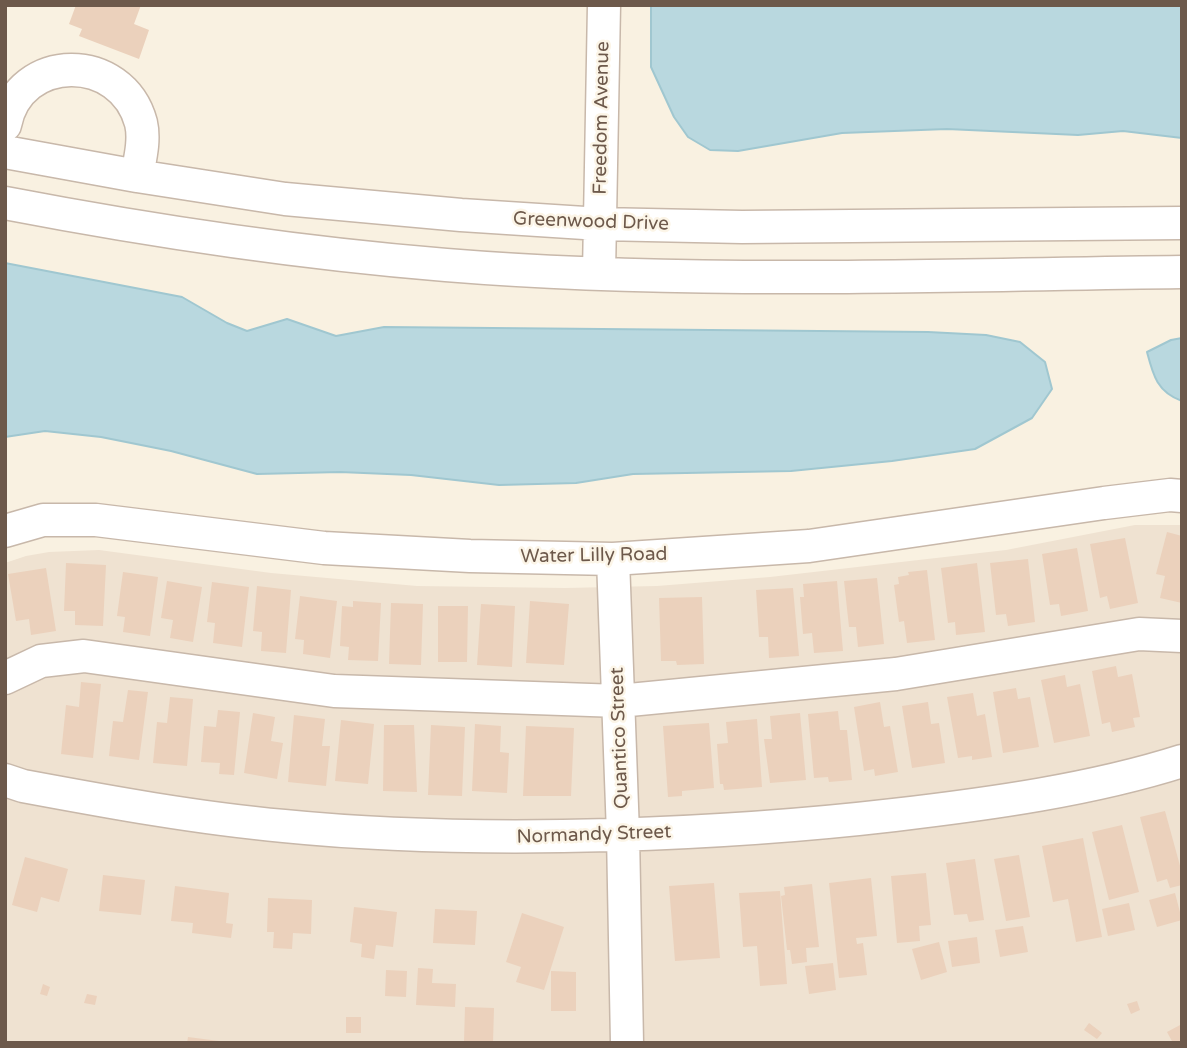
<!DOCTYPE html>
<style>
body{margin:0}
#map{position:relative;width:1187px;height:1048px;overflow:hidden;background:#f9f1e1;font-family:"Varela Round",sans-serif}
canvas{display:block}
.frame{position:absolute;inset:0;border:7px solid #6d594b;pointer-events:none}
</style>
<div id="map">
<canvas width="1187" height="1048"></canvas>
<div class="frame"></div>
</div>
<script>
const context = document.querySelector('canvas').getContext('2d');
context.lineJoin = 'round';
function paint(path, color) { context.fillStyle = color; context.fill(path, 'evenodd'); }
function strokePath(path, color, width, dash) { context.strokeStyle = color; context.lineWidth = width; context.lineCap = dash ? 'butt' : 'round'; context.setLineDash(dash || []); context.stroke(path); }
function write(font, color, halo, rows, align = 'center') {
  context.font = font + ' "Varela Round",sans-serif'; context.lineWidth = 5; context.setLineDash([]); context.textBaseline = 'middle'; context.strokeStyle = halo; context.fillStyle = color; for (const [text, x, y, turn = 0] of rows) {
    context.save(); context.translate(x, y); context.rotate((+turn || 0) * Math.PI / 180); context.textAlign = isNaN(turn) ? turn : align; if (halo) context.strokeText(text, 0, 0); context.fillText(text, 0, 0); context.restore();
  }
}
paint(new Path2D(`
 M1135 525H1182V1043H5V563L26 556 49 552 99 550 271 573 417 586 565 588 657 586 770 577 1006 550Z`), '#efe2d1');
const water = new Path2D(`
 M651 5H1182V138L1123 131 1078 135 947 129 842 133 738 151 710 150 688 137 674 117 651 67Z
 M5 263 182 297 227 323 247 331 287 319 336 336 384 327 928 332 986 335 1020 342 1045 362 1052 389 1032 418 975 449 892 461 791 471 633 474 576 483 499 485 411 475 340 472 257 474 171 451 101 437 45 431 5 437Z
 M1182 338V401C1157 392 1153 375 1147 352L1171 340Z`);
paint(water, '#b9d8df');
strokePath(water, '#a0c7d0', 2);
paint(new Path2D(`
 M76 5H141L134 24 149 30 139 59 79 36 82 29 69 24Z
 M1167 532 1182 536V603L1160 598 1165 576 1156 574Z
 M1125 538 1138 603 1110 609 1107 596 1100 598 1090 544Z
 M1077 548 1088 611 1061 616 1059 604 1050 605 1042 554Z
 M1028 559 1035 622 1008 626 1006 614 996 615 990 563Z
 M66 563 106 565 103 626 75 625V611H64Z
 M977 563 985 632 956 635 955 622 948 623 941 568Z
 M46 568 56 631 31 635 29 619 16 621 8 574Z
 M927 570 935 640 907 643 904 621 899 622 894 585 899 584 898 577 909 575 908 572Z
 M123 572 158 577 150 636 123 632 125 617 117 616Z
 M877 578 884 644 858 647 856 627H849L844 581Z
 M167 581 202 587 193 642 170 638 173 620 161 618Z
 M837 581 843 651 814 653 812 633 803 634 800 597H804L803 584Z
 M212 582 249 587 242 647 213 643 215 623 207 622Z
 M257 586 291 590 286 653 261 651 262 632 253 631Z
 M793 588 799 656 769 658 768 637H759L756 590Z
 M300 596 337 601 330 658 303 654 304 640 295 639Z
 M702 597 704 664 677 665 676 661H661L659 598Z
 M353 601 381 603 378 661 348 660 349 647 340 646 342 606 353 607Z
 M530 601 569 604 564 665 526 663Z
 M391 603 423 604 421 665 389 664Z
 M481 604 515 606 512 667 477 665Z
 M438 606H468L467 662H438Z
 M1116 666 1118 677 1132 674 1140 717 1133 718 1135 727 1112 732 1110 722 1102 724 1092 671Z
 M1065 675 1067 687 1080 684 1090 736 1054 743 1041 680Z
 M81 682 101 684 93 758 61 754 66 705 79 707Z
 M1016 688 1018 699 1030 697 1039 747 1003 753 993 692Z
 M128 690 148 692 139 760 109 756 113 721 123 722Z
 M973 693 977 716 985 714 992 757 972 760V756L958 758 947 697Z
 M170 697 193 699 187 766 153 763 157 722 167 723Z
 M880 702 884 727 890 726 898 772 875 776 874 769 864 771 854 707Z
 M928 702 931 724 939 723 945 763 912 768 902 706Z
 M218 710 240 712 234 775 219 774 220 763 201 762 204 726 216 727Z
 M838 711 840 730H847L852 780 829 782 828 777 814 778 808 714Z
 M253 713 275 717 271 741 283 743 277 779 244 773Z
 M800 713 806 780 770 783 764 739H772L770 716Z
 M294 715 325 719 322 746H330L326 786 288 782Z
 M757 719 762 787 724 790 723 784H720L717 744 728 743 726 722Z
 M341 720 374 724 368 784 335 781Z
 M709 723 714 788 682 791V796L668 797 663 726Z
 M475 724 501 726 500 752 509 753 507 793 472 791Z
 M384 725H414L417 792 383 791Z
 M431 725 465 727 462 796 428 795Z
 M526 726 574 728 571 796H523Z
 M1165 811 1182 873V885L1170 888 1167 879 1157 882 1140 817Z
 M1122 825 1139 892 1109 900 1092 832Z
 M1083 838 1102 937 1076 942 1068 899 1053 902 1042 846Z
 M1019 855 1030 917 1006 921 994 859Z
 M25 857 68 869 59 902 41 897 37 912 12 905Z
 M975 859 984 920 969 922 967 914 954 915 946 863Z
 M926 873 931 925 919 926 920 941 897 943 891 876Z
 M103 875 145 880 141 915 99 911Z
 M871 878 877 936 856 938 857 944 863 943 867 975 839 978 829 883Z
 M714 883 720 958 675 961 669 886Z
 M812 884 819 947 806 948 807 962 792 964 790 950H787L781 896 785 895 784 887Z
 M175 886 229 893 226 923 233 924 231 938 192 933 193 923 171 921Z
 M780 891 787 984 760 986 757 946 743 947 739 893Z
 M1175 893 1182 920 1157 927 1149 900Z
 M268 898 312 900 311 934 293 933 292 949 273 948 274 932H267Z
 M1129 903 1135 930 1108 936 1102 909Z
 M354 907 397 912 393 947 376 945 374 959 361 957 362 944 350 942Z
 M435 909 477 911 475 945 433 943Z
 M522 913 564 927 544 990 516 982 521 967 506 962Z
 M1023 926 1028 952 1000 957 995 930Z
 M977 937 980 963 952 967 948 941Z
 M939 942 947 972 921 980 912 949Z
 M833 963 836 990 809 994 805 966Z
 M418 968 433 969 432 983 456 984 455 1007 416 1005Z
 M386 970 407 971 406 997 385 996Z
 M551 971 576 972V1011H551Z
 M43 984 50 987 47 996 40 994Z
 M87 994 97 996 95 1005 84 1003Z
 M1137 1001 1140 1010 1131 1014 1127 1004Z
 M465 1007 494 1008 493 1043 464 1042Z
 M346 1017H361V1033H346Z
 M1089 1023 1102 1033 1097 1039 1084 1030Z
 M1182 1024V1043H1173L1167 1032Z
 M188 1037 219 1041V1043H187Z`), '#ebd1bc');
const minor = new Path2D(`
 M5 125C19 52 122 52 141 123 145 140 140 159 137 176
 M5 152 137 176 285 199 461 215 600 224 742 227 1182 223
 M5 203C151 231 298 253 446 265 690 285 937 275 1182 272
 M599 273 604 5
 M5 531 43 520H96L324 548 470 556 613 559 809 546 1104 503 1170 495 1182 496
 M613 559 623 834 627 1043
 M5 678 41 661 84 656 334 691 619 701 896 674 1139 634 1182 636
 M5 780 23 786C109 802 196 818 284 826 393 837 503 838 612 835 707 832 800 826 894 815 988 804 1091 790 1182 761`);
strokePath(minor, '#c8b8aa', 35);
strokePath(minor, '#fff', 32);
write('19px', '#6d594b', '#fcf5e7', [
 ["Freedom Avenue",602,118,-89],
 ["Greenwood Drive",591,222,2],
 ["Water Lilly Road",594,556,-1],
 ["Quantico Street",620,738,-92],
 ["Normandy Street",594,835,-2]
]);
</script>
